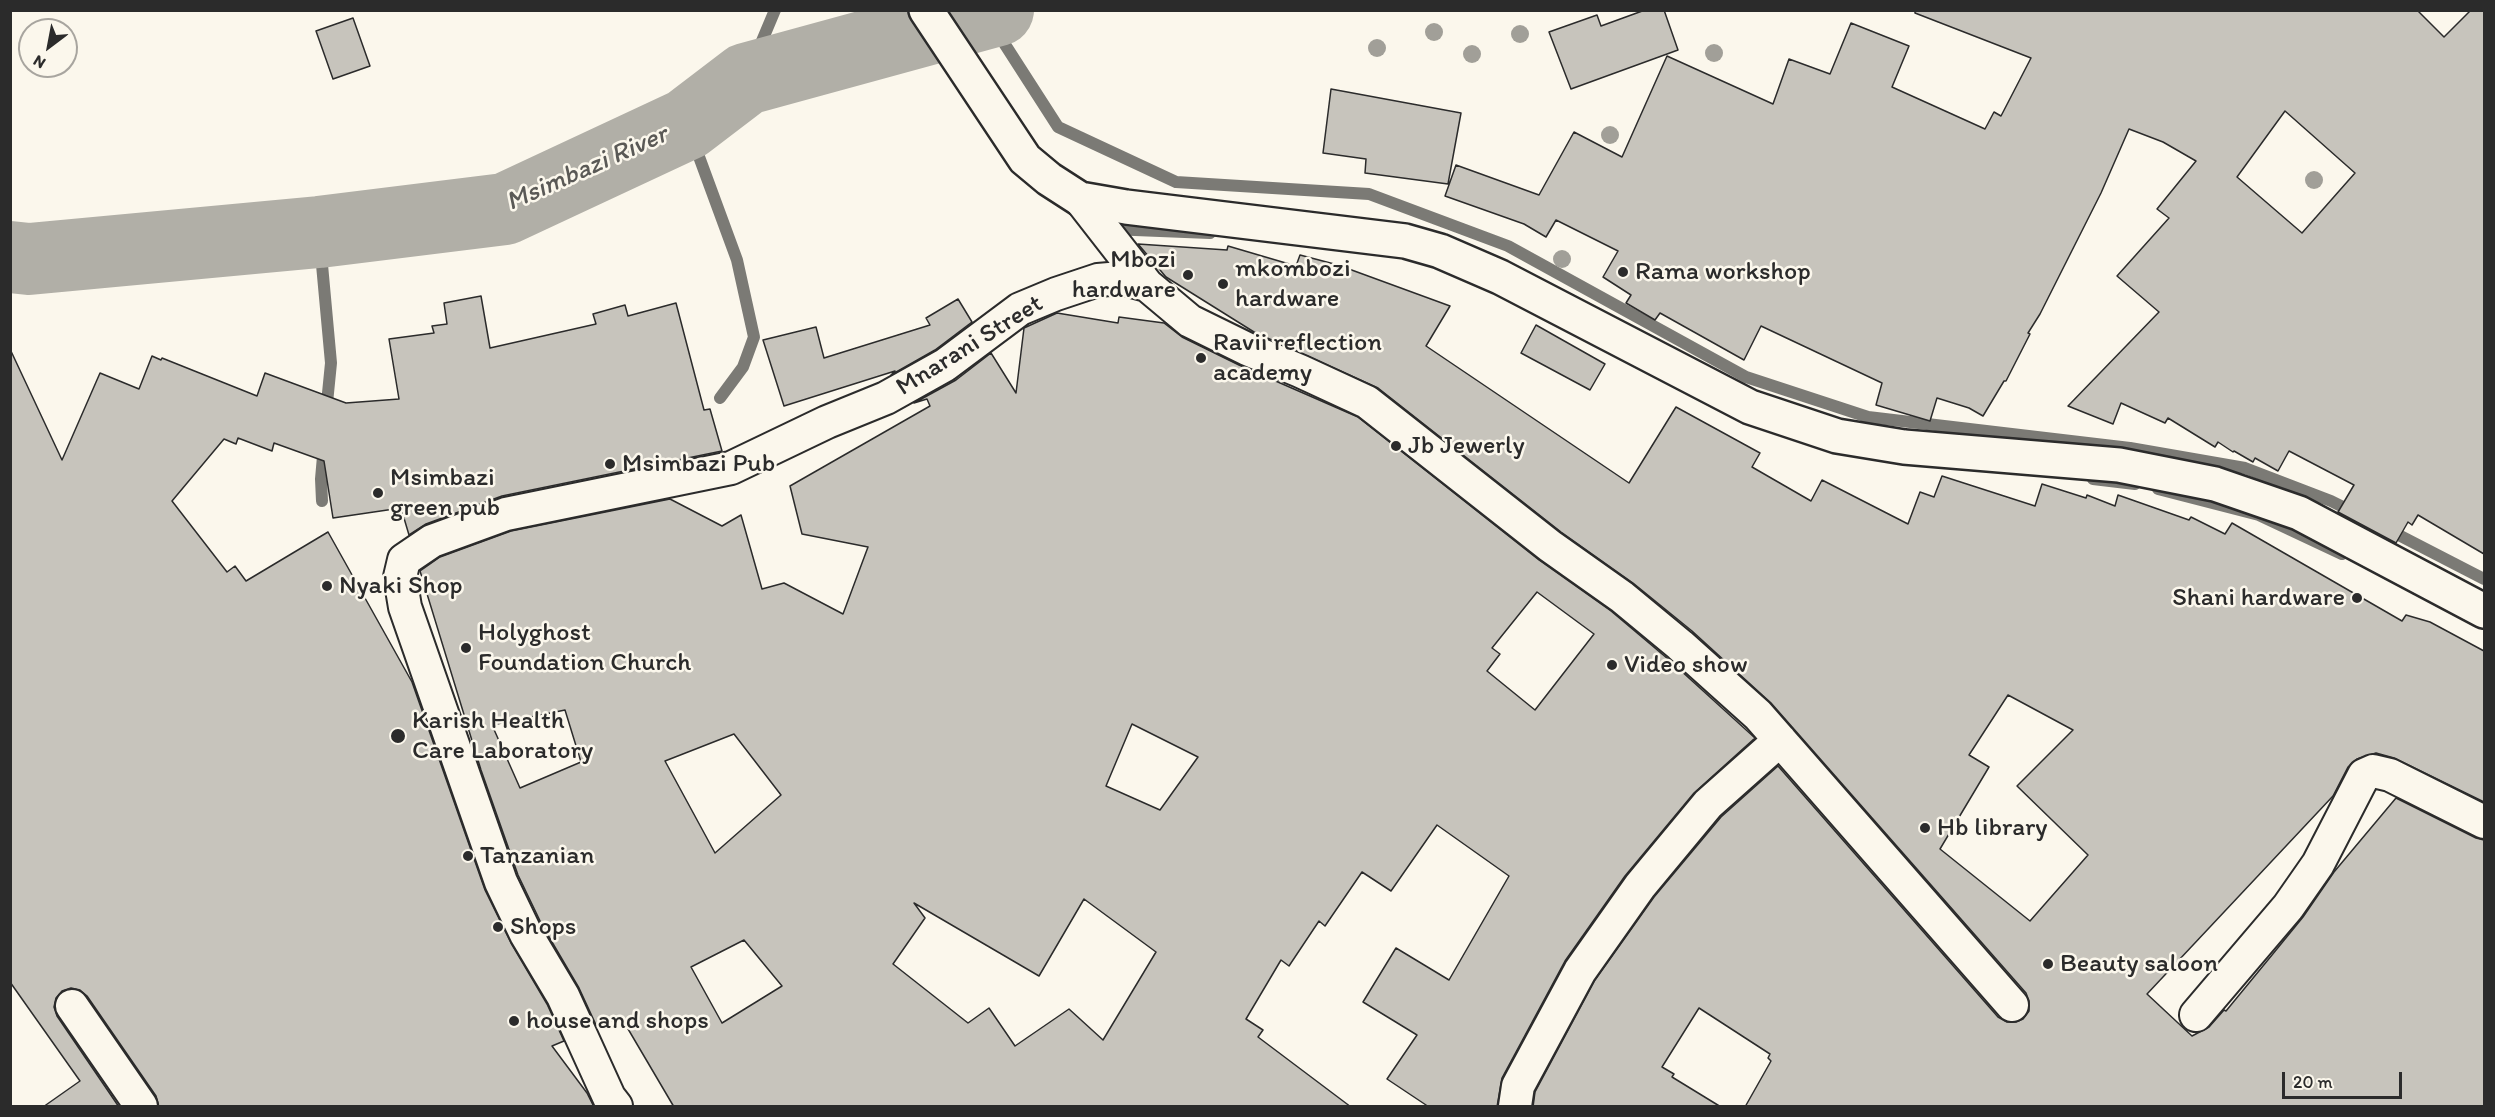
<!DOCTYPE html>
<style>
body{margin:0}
#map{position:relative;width:2495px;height:1117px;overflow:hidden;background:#fbf7ec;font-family:Itim,sans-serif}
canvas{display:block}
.frame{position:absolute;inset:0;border:12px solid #2b2b2b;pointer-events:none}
.north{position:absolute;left:18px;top:18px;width:60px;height:60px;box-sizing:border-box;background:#fbf7ec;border:2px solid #a8a59f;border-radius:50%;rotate:212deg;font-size:16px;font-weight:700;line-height:24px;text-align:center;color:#2b2b2b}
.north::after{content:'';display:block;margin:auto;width:21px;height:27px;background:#2b2b2b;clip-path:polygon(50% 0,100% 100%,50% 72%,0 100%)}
.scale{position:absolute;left:2282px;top:1072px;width:120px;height:27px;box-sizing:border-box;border:3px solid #2b2b2b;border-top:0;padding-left:8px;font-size:18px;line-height:21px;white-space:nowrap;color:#2b2b2b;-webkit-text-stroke:4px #fbf7ec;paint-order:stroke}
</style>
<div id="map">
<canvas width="2495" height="1117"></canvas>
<div class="frame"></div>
<div class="north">N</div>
<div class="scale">20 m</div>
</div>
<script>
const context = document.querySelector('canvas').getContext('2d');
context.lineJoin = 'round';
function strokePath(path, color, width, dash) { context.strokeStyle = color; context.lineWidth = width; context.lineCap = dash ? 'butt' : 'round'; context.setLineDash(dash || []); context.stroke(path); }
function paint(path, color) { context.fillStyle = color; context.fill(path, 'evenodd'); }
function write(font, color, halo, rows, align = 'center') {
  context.font = font + ' Itim,sans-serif'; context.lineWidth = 5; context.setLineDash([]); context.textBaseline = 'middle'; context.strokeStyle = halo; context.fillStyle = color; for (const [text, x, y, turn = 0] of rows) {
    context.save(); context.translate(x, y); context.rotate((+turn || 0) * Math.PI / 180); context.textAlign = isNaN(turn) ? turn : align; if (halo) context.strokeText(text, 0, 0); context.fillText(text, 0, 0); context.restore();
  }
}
strokePath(new Path2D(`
 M986 15 1058 127 1176 182 1369 194 1508 246 1746 377 1868 417 2130 448 2245 468 2331 501 2355 513
 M746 79 775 10
 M687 124 737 260 754 337 743 367 720 398
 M1110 229 1210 233
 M319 232 331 363 326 413
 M2093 479 2135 484
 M2158 489 2259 515 2342 554
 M322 501 321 479 324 445
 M2387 529 2484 579`), '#7b7a75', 12);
strokePath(new Path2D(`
 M10 257 29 259 319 232 505 209 687 124 746 79 998 10`), '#b1afa7', 72);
const building = new Path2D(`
 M1645 10H1664L1678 50 1571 89 1549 32 1597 15 1601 26Z
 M1915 10H2417L2444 37 2471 10H2484V554L2418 515 2412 525 2408 522 2396 543 2338 512 2354 485 2289 451 2278 471 2255 458 2253 462 2234 451 2233 452 2218 442 2215 447 2168 418 2165 423 2121 403 2113 424 2068 406 2159 312 2117 276 2169 218 2157 209 2196 161 2163 142 2129 129 2101 193 2040 314 2028 333 2030 334 2006 381H2004L1983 416 1969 408 1937 398 1930 421 1876 405 1882 383 1761 326 1744 360 1660 313 1655 320 1626 303 1631 295 1603 277 1618 251 1556 220 1546 237 1524 224 1445 196 1456 165 1539 195 1574 132 1622 157 1667 56 1773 104 1789 59 1830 74 1851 23 1909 46 1892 87 1985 129 1994 112 2001 116 2031 58 1915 13ZM2285 111 2355 173 2302 233 2237 177Z
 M353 18 370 66 333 79 316 31Z
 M1331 89 1461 113 1448 184 1365 173 1366 159 1323 153Z
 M1138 244 1227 250 1228 246 1296 266 1300 255 1338 265 1450 306 1426 346 1629 483 1676 407 1760 453 1752 467 1811 501 1822 480 1908 524 1920 492 1934 497 1942 476 2035 506 2042 484 2086 498 2087 495 2115 506 2118 495 2189 520 2191 517 2225 534 2232 523 2402 621 2406 615 2430 622 2484 651V802L2394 758 2376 753 2357 759 2348 767 2333 796 2147 994 2192 1036 2209 1027 2224 1010 2226 1011 2272 955 2303 917 2334 872 2396 798 2476 838 2484 840V1107H1745L1771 1061 1768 1058 1770 1054 1699 1008 1662 1067 1674 1074 1672 1077 1721 1107H1533L1535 1092 1595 980 1654 897 1721 817 1778 766 1998 1017 2007 1022H2016L2023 1019 2029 1011V1001L2026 993 1771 703 1692 631 1633 583 1561 532 1378 388 1254 332 1166 277ZM2008 695 2073 730 2017 786 2088 855 2030 921 1940 849 1989 767 1969 755Z
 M481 296 490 348 596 324 593 314 625 305 628 316 676 303 704 410 710 409 722 451 502 496 426 524 409 535 401 508 333 518 324 461 274 443 272 451 238 438 236 444 224 439 172 501 227 572 235 566 246 581 328 532 412 682 485 890 511 943 547 1004 564 1041 552 1046 587 1093 594 1107H159L156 1096 87 996 80 990 71 988 62 991 56 998 54 1007 57 1016 119 1107H43L80 1081 10 982V349L62 460 100 373 139 389 152 356 161 360 162 358 257 396 265 373 346 403 399 399 389 339 434 333 432 326 447 324 444 303Z
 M958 299 972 322 935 350 891 375 895 371 784 406 763 340 816 327 824 358 930 325 926 318Z
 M1057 313 1118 323 1119 317 1164 323 1182 337 1239 365 1358 417 1539 560 1611 611 1668 659 1755 738 1694 793 1625 876 1565 961 1502 1078 1497 1107H1429L1387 1079 1417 1035 1363 1002 1396 948 1449 980 1509 876 1437 825 1391 891 1362 872 1325 926 1319 921 1289 966 1281 960 1246 1019 1263 1030 1258 1037 1351 1107H674L621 1017 597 1027 579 988 542 925 518 875 481 770 420 571 440 557 511 531 670 499 722 526 741 515 762 589 784 583 843 614 868 547 802 534 790 486 930 406 927 399 914 403 956 380 991 353 1016 393 1024 328ZM1537 592 1594 634 1535 710 1487 671 1500 654 1492 648ZM565 710 581 762 520 788 492 725ZM1132 724 1198 757 1160 810 1106 786ZM734 734 781 795 715 853 665 761ZM1084 899 1156 952 1103 1040 1069 1009 1015 1046 989 1008 968 1023 893 964 925 918 914 903 1039 976ZM744 940 782 986 722 1023 691 967Z
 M1536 325 1605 364 1590 390 1521 353Z`);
paint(building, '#c7c4bc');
strokePath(building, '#2b2b2b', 1.5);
const minor = new Path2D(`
 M1080 199 1147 285 1190 321 1247 349 1300 371 1367 402 1550 546 1622 597 1680 645 1758 715 2012 1005
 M72 1006 141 1106
 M2196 1015 2288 907 2318 864 2364 775 2373 771 2390 775 2484 822
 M616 1106 609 1097 563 996 526 934 501 882 405 607 400 577 404 560 432 541 506 514 731 468 827 422 886 398 945 365 1020 309 1056 294 1098 280 1121 278 1147 285
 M1515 1106 1518 1086 1580 971 1640 886 1708 804 1780 740`);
const secondary = new Path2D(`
 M926 10 1025 159 1049 179 1080 199 1126 207 1405 241 1440 251 1500 277 1750 407 1837 436 1904 447 2119 465 2215 484 2299 513 2484 611`);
strokePath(minor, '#2b2b2b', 36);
strokePath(secondary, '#2b2b2b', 38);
strokePath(minor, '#fbf7ec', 32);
strokePath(secondary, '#fbf7ec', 33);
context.fillStyle = '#a19f98';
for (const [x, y] of [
 [1434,32],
 [1520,34],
 [1377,48],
 [1714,53],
 [1472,54],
 [1610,135],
 [2314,180],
 [1562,259]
]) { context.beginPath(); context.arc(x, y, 9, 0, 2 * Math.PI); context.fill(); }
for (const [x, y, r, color] of [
 [1623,272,6,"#2b2b2b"],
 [1188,275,6,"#2b2b2b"],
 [1223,284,6,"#2b2b2b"],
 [1201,358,6,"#2b2b2b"],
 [1396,446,6,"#2b2b2b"],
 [610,464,6,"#2b2b2b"],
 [378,493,6,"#2b2b2b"],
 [327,586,6,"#2b2b2b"],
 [2357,598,6,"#2b2b2b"],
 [466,648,6,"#2b2b2b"],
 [1612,665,6,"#2b2b2b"],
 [398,736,8,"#2b2b2b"],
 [1925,828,6,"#2b2b2b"],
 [468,856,6,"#2b2b2b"],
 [498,927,6,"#2b2b2b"],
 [2048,964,6,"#2b2b2b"],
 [514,1021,6,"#2b2b2b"]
]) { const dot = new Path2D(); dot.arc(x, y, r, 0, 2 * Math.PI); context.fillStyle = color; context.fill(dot); strokePath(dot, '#fbf7ec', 2); }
write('26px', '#2b2b2b', '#fbf7ec', [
 ["Mbozi",1176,260,"right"],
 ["hardware",1176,290,"right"],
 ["mkombozi",1235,269],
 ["hardware",1235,299],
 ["Rama workshop",1635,272],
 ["Ravii reflection",1213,343],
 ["academy",1213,373],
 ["Jb Jewerly",1408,446],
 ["Msimbazi Pub",622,464],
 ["Msimbazi",390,478],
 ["green pub",390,508],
 ["Nyaki Shop",339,586],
 ["Shani hardware",2345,598,"right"],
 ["Holyghost",478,633],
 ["Foundation Church",478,663],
 ["Video show",1624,665],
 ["Karish Health",412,721],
 ["Care Laboratory",412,751],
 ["Hb library",1937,828],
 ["Tanzanian",480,856],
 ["Shops",510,927],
 ["Beauty saloon",2060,964],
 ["house and shops",526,1021]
], 'left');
write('26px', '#2b2b2b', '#fbf7ec', [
 ["Mnarani Street",970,346,-32]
]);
write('italic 27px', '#5a5956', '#fbf7ec', [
 ["Msimbazi River",587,169,-24]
]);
</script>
